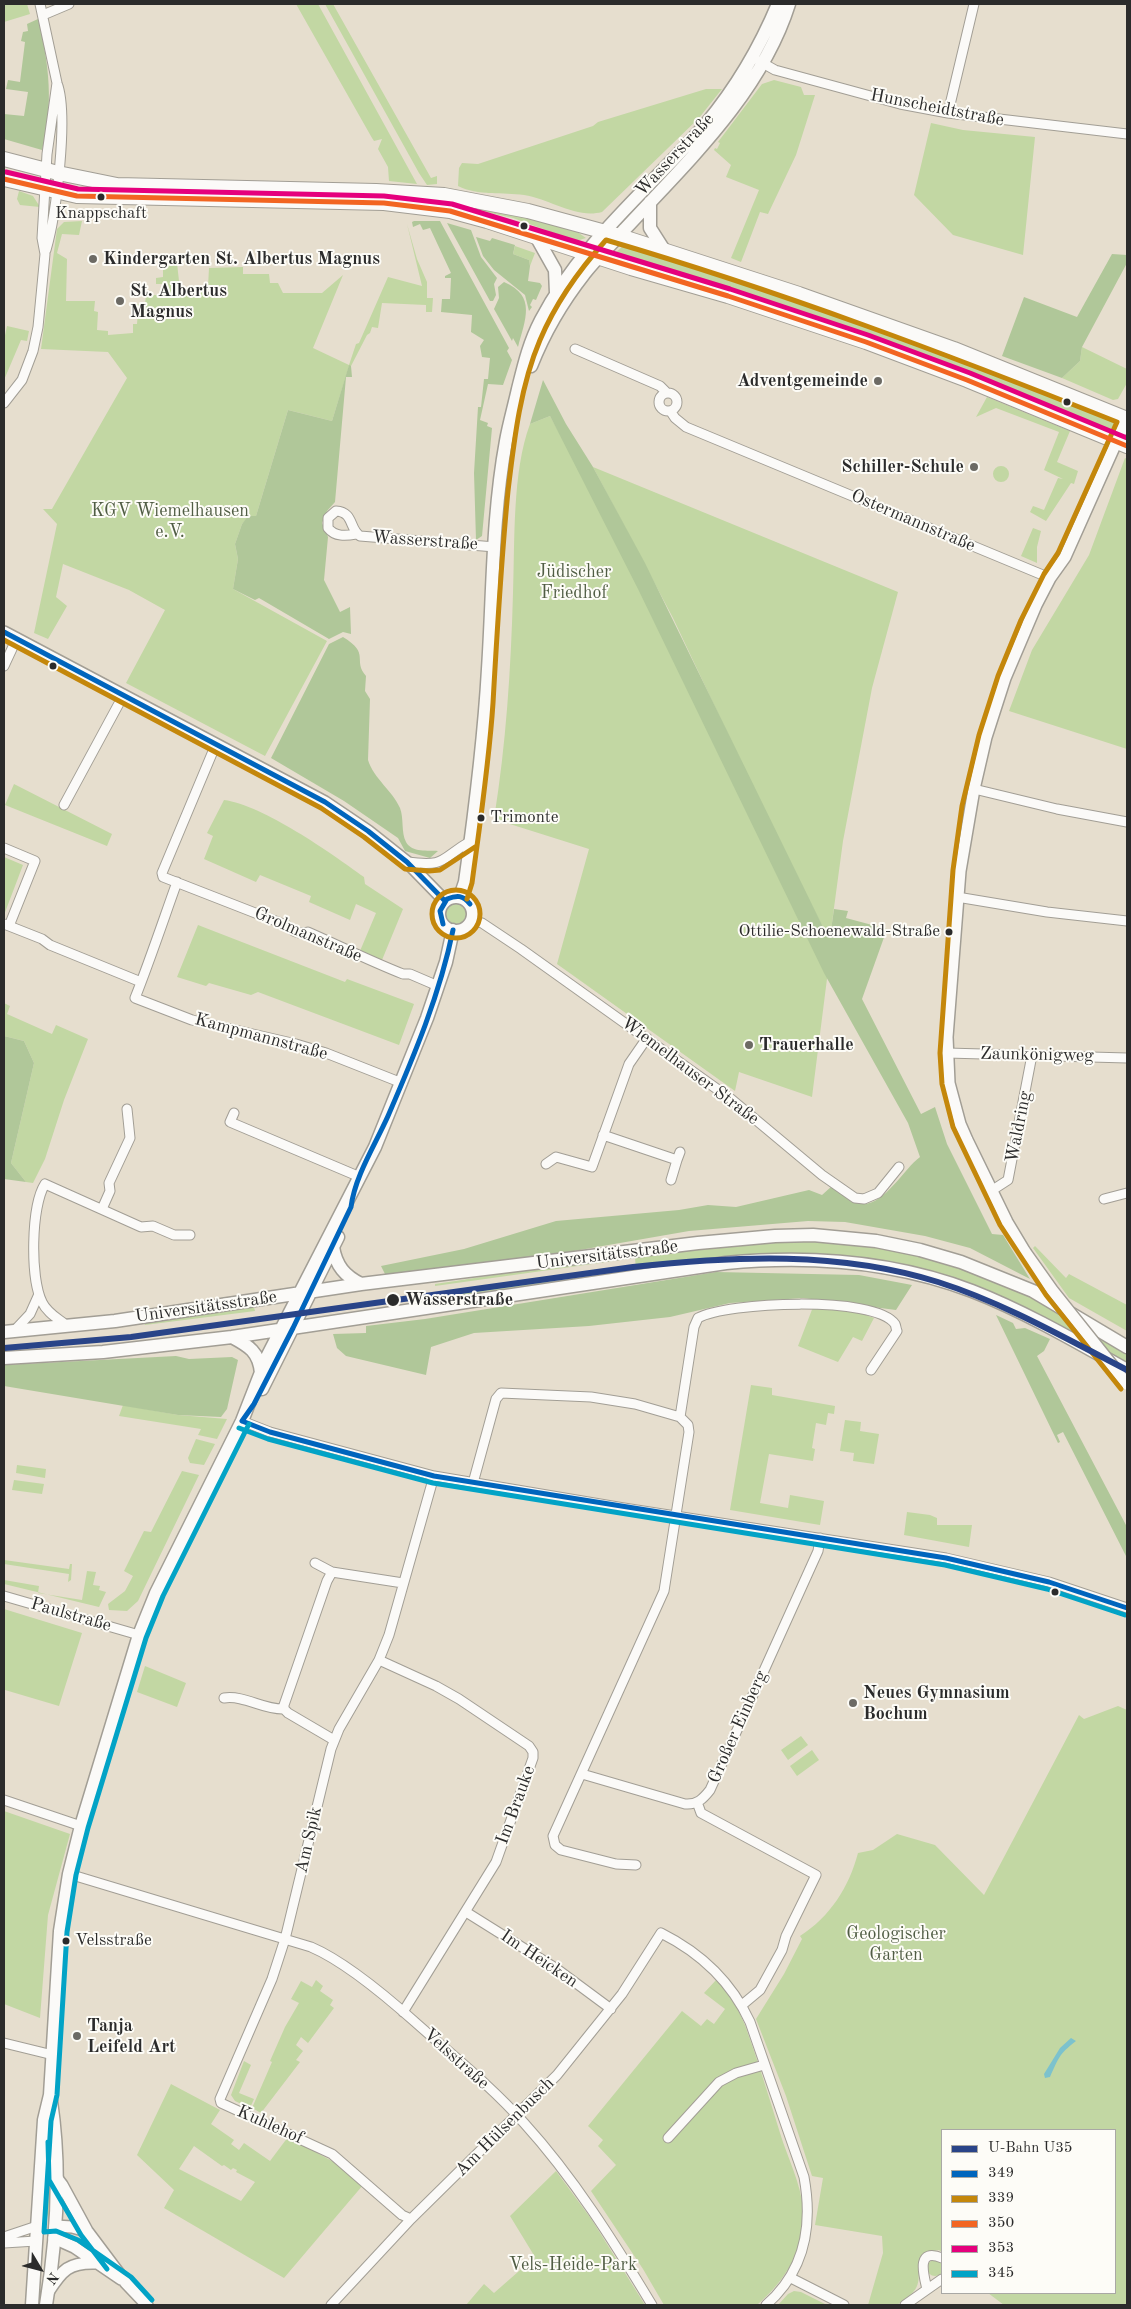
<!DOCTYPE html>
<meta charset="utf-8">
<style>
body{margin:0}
#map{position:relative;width:1131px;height:2309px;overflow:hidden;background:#e6dece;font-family:"Old Standard TT",serif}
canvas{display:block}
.frame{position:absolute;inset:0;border:5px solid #2b2b2b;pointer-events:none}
.legend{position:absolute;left:941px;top:2129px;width:175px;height:165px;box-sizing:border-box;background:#fdfcf7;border:1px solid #a9a8a5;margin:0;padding:6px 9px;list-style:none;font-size:15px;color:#2b2b2b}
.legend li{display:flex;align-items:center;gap:10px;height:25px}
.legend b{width:25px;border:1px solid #a9a8a5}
.north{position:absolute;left:15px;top:2244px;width:50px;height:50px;-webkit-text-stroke:4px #fdfcf7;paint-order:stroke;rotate:127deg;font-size:14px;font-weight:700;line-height:20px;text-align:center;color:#2b2b2b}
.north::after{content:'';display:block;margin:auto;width:18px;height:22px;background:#2b2b2b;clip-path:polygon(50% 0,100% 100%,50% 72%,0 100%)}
</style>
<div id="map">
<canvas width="1131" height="2309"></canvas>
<div class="frame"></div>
<ul class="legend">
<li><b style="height:6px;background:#294488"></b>U-Bahn U35</li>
<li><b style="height:6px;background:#0065bd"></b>349</li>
<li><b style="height:6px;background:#c4870b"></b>339</li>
<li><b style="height:6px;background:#f26522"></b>350</li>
<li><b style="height:6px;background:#e5007d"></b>353</li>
<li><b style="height:6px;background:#02a3c6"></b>345</li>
</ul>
<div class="north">N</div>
</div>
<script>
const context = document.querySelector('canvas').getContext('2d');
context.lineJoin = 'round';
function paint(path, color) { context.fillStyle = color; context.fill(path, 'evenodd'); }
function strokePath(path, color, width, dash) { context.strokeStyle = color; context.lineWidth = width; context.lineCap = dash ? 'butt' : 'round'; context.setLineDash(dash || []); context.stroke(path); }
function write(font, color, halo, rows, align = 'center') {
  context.font = font + ' "Old Standard TT",serif'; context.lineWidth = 4; context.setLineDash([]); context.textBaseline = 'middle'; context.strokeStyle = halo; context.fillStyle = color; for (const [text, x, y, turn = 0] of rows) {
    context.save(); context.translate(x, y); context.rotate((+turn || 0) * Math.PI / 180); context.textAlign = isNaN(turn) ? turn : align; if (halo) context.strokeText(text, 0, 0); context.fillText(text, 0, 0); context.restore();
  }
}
paint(new Path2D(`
 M4 4H27L30 14 4 22Z
 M296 4H318L417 184 389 181 388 167 378 149 382 139 374 141 372 138Z
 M325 4H333L431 178 437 176V184L427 185 419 173Z
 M774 80 801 87 804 95H815L796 155 768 214 760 212 741 262 731 258 759 190 726 177 731 165 714 150 715 148 717 149 720 143 718 142 762 84Z
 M706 89H722L699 118 602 212C576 219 550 199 524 195 503 192 478 196 458 186L459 168 462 163 478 164 593 126 598 122Z
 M931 123 963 130 1035 137 1023 255 953 235 914 195Z
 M80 188 100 190 439 200 478 206 573 229 586 238 576 241 513 218 440 202 80 192Z
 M19 191 33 196 40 207 20 205 17 199Z
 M82 221 79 235 62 234 57 253 67 259 66 301H95L94 311 98 312 97 330 108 331V335L133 333V324H137L138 310H134V304H145L146 295H162V284H156V278L163 277V262L177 263 180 290 208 287 209 268 243 267V274H269L270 283H278L283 293H322L343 275 313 348 349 365 356 344 359 343 388 277 422 286 407 224 417 259 427 282V298H433L432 312H426V305L382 303 378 328 372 327 370 333 367 335 351 366H349L332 421 288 410 256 516 248 517 242 524 235 544 238 559 233 589 327 641 265 756 126 683 165 610 129 590 63 564 56 597 67 606 48 639 34 633 57 524 43 509H52L127 378 108 352 41 349 57 229 64 222Z
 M515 246 535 253 530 266 529 260 513 254Z
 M622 247 707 269 912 339 1115 421V428L1110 432 617 258 616 252Z
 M7 326 29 331 27 341 21 340 4 380V340Z
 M1082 347 1127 369V383L1118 399 1113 400 1062 378 1080 361Z
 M987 397 1070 431 1057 462 1078 471 1074 484 1071 483 1046 521 1030 512 1033 506 1044 510 1058 478 1063 479 1044 470 1059 432 996 408 976 417Z
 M550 416 621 544 829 963 812 1097 739 1072 735 1091 557 964 589 849 494 819C506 745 511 668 513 593 515 542 512 472 530 424Z
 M1125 458 1127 459V749L1009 711 1032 650 1089 555Z
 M993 474a8 8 0 1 1 16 0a8 8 0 1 1-16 0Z
 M593 467 898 592 872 688 843 841 831 930 825 931 814 910 742 764 673 618Z
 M1033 528 1041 531 1037 547V563L1021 556Z
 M14 784 112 834 107 846 5 805Z
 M224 800C263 805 331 853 364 877L365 884 403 909 382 960 360 951 376 913 356 904 350 920 309 902 311 896 260 875 256 882 204 859 213 836 207 833Z
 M4 857 23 865 4 915Z
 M446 914a10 10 0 1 1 20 0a10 10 0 1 1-20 0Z
 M198 925 345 982 347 979 414 1004 399 1045 258 992 251 995 209 983 206 986 177 977Z
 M4 1003 10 1006 7 1014 52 1034 56 1025 88 1039 64 1100 45 1159 33 1183 26 1182 11 1163 34 1063 24 1041 4 1036Z
 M817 1240C854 1244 891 1247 927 1256 999 1275 1064 1315 1127 1352V1365L1021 1307 821 1255 437 1301V1296L636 1270 635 1258 435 1286V1284C561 1265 689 1245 817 1240Z
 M1035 1246 1066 1278 1069 1274 1127 1305V1331L1069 1298 1033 1248Z
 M254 1307 255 1311 145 1325 144 1323Z
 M813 1307 855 1311 874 1318 862 1341 853 1337 838 1362 798 1346Z
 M751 1385 772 1388V1395L835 1406 834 1414 828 1413 826 1425 816 1423 812 1448 815 1449 813 1461 769 1454 760 1503 788 1508 790 1495 824 1501 820 1525 730 1510Z
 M123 1405 178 1415 227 1419 217 1439 198 1435 201 1429 119 1416Z
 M845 1420 861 1422 860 1431 879 1434 874 1464 853 1461 854 1453 840 1451Z
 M196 1439 215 1444 204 1465 190 1463 188 1458Z
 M17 1465 46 1469 45 1478 16 1473Z
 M182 1471 199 1475 138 1601 127 1611 109 1610 108 1604 125 1591 133 1576 124 1571 144 1531 151 1532Z
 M14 1480 44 1484 42 1494 12 1490Z
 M907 1512 930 1515 937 1518V1525H972L969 1547 904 1535Z
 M4 1560 69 1569 70 1564H72L71 1580 68 1582 69 1574 4 1564Z
 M87 1571 96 1572 93 1585 100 1586 99 1590 106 1592 99 1607 4 1584V1580L39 1586 38 1593 82 1600Z
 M4 1609 82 1633 59 1706 5 1690 4 1693Z
 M145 1666 186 1683 177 1707 137 1692Z
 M1118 1706 1127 1710V2305H1004L988 2293H1115V2130H942V2252L939 2250C902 2256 932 2279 909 2296 905 2299 900 2304 896 2305 887 2307 876 2305 868 2305L883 2253 882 2236 815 2225 823 2178 812 2176 786 2096 756 2019 784 1974 802 1939 800 1936C830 1917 849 1887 858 1853L873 1850 897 1834 935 1845 984 1895 1079 1715 1084 1719Z
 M801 1736 808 1745 788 1760 781 1750Z
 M812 1750 819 1760 797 1776 790 1766Z
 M4 1811 70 1834 48 1915 40 2018 4 2004Z
 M717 1979 735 2003 745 2025C758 2061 769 2097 780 2133 788 2159 801 2183 803 2210 807 2248 784 2282 757 2305H664L643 2269 591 2191 616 2165 598 2146 603 2140 588 2126 682 2011 701 2026 707 2019 714 2024 725 2009 704 1993Z
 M316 1980 323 1986 320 1991 333 2000 330 2005 334 2008 308 2043 301 2037 296 2045 303 2051 296 2060 300 2062 261 2113 252 2108 272 2062 270 2061 285 2027 299 2003 291 1999 301 1981 312 1987Z
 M244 2061 251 2065 239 2093 254 2099 250 2108 235 2101 231 2095Z
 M171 2084 220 2110 211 2124 234 2140 231 2144 239 2150 244 2143 270 2161 288 2137 341 2166 363 2185 284 2278 164 2208 174 2190 137 2155ZM194 2146 222 2166 224 2165 231 2170 233 2168 237 2170 236 2172 255 2182 241 2201 179 2169Z
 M48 2151H50L49 2220 46 2211Z
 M556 2171 592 2220 645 2305H466L484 2284 494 2293 535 2257 510 2216Z
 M927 2268a8 8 0 1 1 16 0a8 8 0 1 1-16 0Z
 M794 2291 801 2292 827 2305H778L788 2294Z`), '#c2d7a3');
paint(new Path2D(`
 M38 19C49 62 54 107 42 150L4 139V114L24 116 28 92 6 89 8 80 20 82 25 42 21 41 23 32 28 31 27 24Z
 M414 221H440L509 348 507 351 512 360 503 385 488 384 480 420 488 423 487 426 492 428 482 536 476 540 474 473 478 407H481L484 379H488L490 358 482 357 480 346 484 340 471 332 472 315 441 312 442 299H450L451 278H445V276L451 273 430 228 423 230 420 224 413 227 412 222Z
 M447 223 471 230 481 257 497 278 494 284 496 295 493 301H490Z
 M476 237 490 241 492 238 515 245 513 254 529 260 530 266 528 281 540 283 542 286 536 300 533 299 530 305 532 307 529 311 525 295 494 270 483 256Z
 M1112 254 1127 255V263L1082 347 1080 361 1062 378 1002 356 1024 297 1077 317Z
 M504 282C537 296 525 320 518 347L513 338 512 341 494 309 499 298 498 287Z
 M349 365 351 366 352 377H346L335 502 327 511 322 523 328 537 324 580 340 612 350 607 351 634 343 632 329 639 259 598 255 600 233 589 238 559 235 544 242 524 248 516H256L288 410 332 421Z
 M543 380 566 424 593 467 645 563 825 931 831 930 834 909 848 911 846 918 887 929 862 999 921 1114 935 1107 947 1144 992 1234 1003 1235 1030 1279 970 1248 925 1236 845 1222 808 1221 689 1231 505 1263 386 1276 381 1266 464 1249 556 1221 679 1210 708 1205 736 1207 809 1190 822 1195 832 1186C839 1191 846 1198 854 1202 880 1214 902 1170 920 1157L908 1123 824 973 638 589 550 416 530 424Z
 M343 637C371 654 352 660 366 676L365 691 370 699 368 760C374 779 392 790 400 808 404 818 401 833 406 842 412 853 428 850 438 851L430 858 405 851 398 838 344 801 271 758 329 644Z
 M4 1036 24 1041 34 1063 11 1163 26 1182 4 1179Z
 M716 1272 859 1275 912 1285 896 1310 803 1298 730 1303 670 1317 589 1326 474 1333 431 1347 426 1375 346 1356 337 1348 333 1334 366 1333V1326L425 1319Z
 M996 1315 1013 1323 1016 1329 1025 1328 1050 1339 1044 1351 1037 1356 1127 1527V1558L1063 1432 1057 1435 1060 1442 1058 1443Z
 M176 1356 189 1359 232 1357 238 1360 227 1409 221 1417 178 1415 4 1386V1365Z`), '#b0c799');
paint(new Path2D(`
 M1071 2038 1076 2041C1058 2055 1059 2058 1050 2077L1045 2078 1044 2074 1060 2048Z`), '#7cc2cd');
const minor = new Path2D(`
 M40 4 57 83C69 114 56 216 46 250
 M43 15 69 4
 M759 61 775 70 900 104 948 113 1127 134
 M948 113 974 4
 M575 349 660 386 666 392
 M659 402a9 9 0 1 1 18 0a9 9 0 1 1-18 0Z
 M4 403 22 380 33 351 38 327 45 254 42 238 47 154 57 83
 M671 412 675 418 686 427 1050 578
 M356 534C346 536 335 537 328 528V518L336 511C354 512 349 529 360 536L495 547
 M4 666 17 638
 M216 744 162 873 163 877 286 925C293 931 298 935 308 932 340 946 370 961 403 974H410L438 986
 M974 789 1057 809 1127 822
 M64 805 123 696
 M4 848 35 861 9 926
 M407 862C448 867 439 859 471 841
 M177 882C163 921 150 960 135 998L192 1020 296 1044 326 1053 402 1083
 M957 897 1047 912 1127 921
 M472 920 482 923 521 949 731 1099 822 1175 855 1198 864 1199 878 1193 899 1167
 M4 924 42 939 50 945 141 982
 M947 1053 1127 1058
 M234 1113 230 1122 360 1177
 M603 1135 677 1160 680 1152
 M546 1164 556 1157 592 1167 629 1064 647 1038
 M671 1180 677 1160
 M991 1191 1008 1180 1032 1055
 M1104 1199 1127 1193
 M102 1209 110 1191 109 1183 130 1138 127 1109
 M67 1326C59 1319 47 1313 42 1302 30 1278 31 1206 45 1184L141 1227 153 1226 174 1235H190
 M14 1331 30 1314 39 1294
 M680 1417 694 1327 698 1318C726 1302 875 1295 895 1324 896 1326 896 1329 897 1331L871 1370
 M242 1421 270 1432 434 1476 624 1508 946 1558 1049 1582 1127 1608
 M473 1483 496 1399 501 1393 591 1397 635 1404 680 1417 688 1425 689 1432 664 1591 553 1836 555 1845 561 1850 616 1864 636 1865
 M315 1563 332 1572
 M4 1596 139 1635
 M379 1660 436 1686 459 1699 529 1746 533 1752V1758L496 1862 403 2012
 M224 1698C245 1695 263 1710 284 1709
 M334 1740 288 1713 284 1709V1705L327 1581 332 1572 403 1583
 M582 1774 685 1804C697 1805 703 1799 710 1790L818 1551 820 1538
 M4 1800 81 1826
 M697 1802 701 1813 816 1875 786 1936 782 1950 760 1990 742 2005
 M69 1874 311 1947C346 1962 387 1997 415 2022 452 2055 491 2086 524 2123 574 2178 614 2242 652 2305
 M466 1912 557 1969 611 2009
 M4 2043 53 2055
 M668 2138 719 2082 736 2073 764 2065
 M411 2219 402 2215 332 2154 221 2103 220 2099 272 1979 285 1939 331 1749 339 1729 379 1660 389 1635 434 1476
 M4 2237 37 2226
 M4 2243 36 2241
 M791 2278 844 2305
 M927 2289C924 2276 915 2247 942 2258
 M331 2305 411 2219 557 2075 622 1994 661 1933C701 1953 731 1981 750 2022L804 2177C813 2226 805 2271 766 2305
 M905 2305 942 2279`);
const tertiary = new Path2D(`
 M4 632 325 802 368 831 407 862 445 901
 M1025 1252 1007 1222 967 1140 960 1124 949 1083 947 1037 960 871 974 789 986 737 1005 678 1036 605 1050 578 1065 557 1127 418
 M56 2177 62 2185 87 2231 126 2283 147 2305
 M55 2226 72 2227 87 2231
 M54 2238 74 2247 121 2279
 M48 2292C62 2270 69 2262 96 2263`);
const secondary = new Path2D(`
 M650 202V228L664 250
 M537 238 555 270 556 293
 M531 366C544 333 562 302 584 274 596 258 612 244 625 229 687 162 761 93 789 4
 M460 897 465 882C475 811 484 741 488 669 493 594 492 516 506 441 509 424 514 407 518 389 524 365 529 343 541 320 581 243 649 189 706 124 736 88 760 47 778 4
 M439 914a17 17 0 1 1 34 0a17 17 0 1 1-34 0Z
 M333 1247C336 1266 345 1276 361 1284
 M4 1332 115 1321 361 1284 698 1243 775 1236 813 1235 876 1241 920 1250 961 1262 1033 1291 1127 1347
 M232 1337C249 1346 259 1352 261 1373
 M4 1358 103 1352 232 1337 726 1263C809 1255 893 1261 972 1291 1026 1312 1077 1342 1127 1370
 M262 1389 338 1237
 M32 2305 44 2120 50 2095 60 1931 69 1874 81 1826 139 1635 156 1593 242 1421 267 1357 375 1147 427 1018 446 962 453 930
 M46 2305C57 2239 61 2168 51 2101`);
const primary = new Path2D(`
 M4 159 58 173 117 185 376 191 444 195 528 211 620 236 799 294 954 349 1127 419
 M4 179 77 196 384 203 450 211 487 221 631 268 728 296 866 342 967 380 1127 446`);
strokePath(minor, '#a29e95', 11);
strokePath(tertiary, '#a29e95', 14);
strokePath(secondary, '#a29e95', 15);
strokePath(primary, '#a29e95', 16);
strokePath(minor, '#fbfaf8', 9);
strokePath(tertiary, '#fbfaf8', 11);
strokePath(secondary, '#fbfaf8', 12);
strokePath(primary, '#fbfaf8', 14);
const tertiaryBridge = new Path2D(`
 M1025 1252 1052 1290 1127 1384`);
strokePath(tertiaryBridge, '#a29e95', 14, []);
strokePath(tertiaryBridge, '#fbfaf8', 11);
strokePath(new Path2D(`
 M4 632 325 802 368 831 407 862 445 901
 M443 924 440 911 447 899C457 895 463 895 470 904
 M242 1421 270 1432 434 1476 946 1558 1049 1582 1127 1608
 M242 1421 254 1404 293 1328 351 1207C355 1176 375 1145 388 1116 414 1056 440 994 453 930`), '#0065bd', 5);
strokePath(new Path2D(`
 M4 640 321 808 364 837 405 869 429 871 440 870 475 847
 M432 914a24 24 0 1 1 48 0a24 24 0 1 1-48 0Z
 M467 899 472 883C480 823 489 763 493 703 497 632 501 562 508 491 514 441 520 387 540 340 556 302 579 270 606 240 780 291 949 355 1117 422L1058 553 1044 574 1021 620 998 676 979 735 962 806 953 870 940 1053 942 1084 953 1127 1000 1225 1046 1295 1121 1389`), '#c4870b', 5);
strokePath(new Path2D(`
 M4 179 77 196 384 203 450 211 728 296 866 342 967 380 1127 446`), '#f26522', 5);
strokePath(new Path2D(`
 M6 172 78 189 384 196 452 204 730 289 868 335 970 373 1127 438`), '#e5007d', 5);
strokePath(new Path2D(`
 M239 1428 268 1439 433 1483 945 1565 1047 1589 1125 1615
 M48 2142 49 2180 81 2235 107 2269
 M152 2300 131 2277 78 2240 56 2231 44 2232 51 2121 57 2095 67 1932 76 1875 88 1828 146 1638 163 1596 249 1424`), '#02a3c6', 5);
strokePath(new Path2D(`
 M4 1348 131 1337 633 1267C736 1256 838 1251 938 1282 1004 1303 1065 1338 1127 1370`), '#294488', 6);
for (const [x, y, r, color] of [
 [101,197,4.5,"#2b2b2b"],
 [524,226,4.5,"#2b2b2b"],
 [93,259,5,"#6c6a64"],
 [120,301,5,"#6c6a64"],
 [878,381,5,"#6c6a64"],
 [1067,402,4.5,"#2b2b2b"],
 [974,467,5,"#6c6a64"],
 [53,666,4.5,"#2b2b2b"],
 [481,818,4.5,"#2b2b2b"],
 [949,932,4.5,"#2b2b2b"],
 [749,1045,5,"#6c6a64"],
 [393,1300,7,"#2b2b2b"],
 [1055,1592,4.5,"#2b2b2b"],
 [853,1703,5,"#6c6a64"],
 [66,1941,4.5,"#2b2b2b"],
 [77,2036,5,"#6c6a64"]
]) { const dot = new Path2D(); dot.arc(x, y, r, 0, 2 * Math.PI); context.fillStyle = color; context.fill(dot); strokePath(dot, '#fdfcf7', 2); }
write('17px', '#2b2b2b', '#fdfcf7', [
 ["Knappschaft",101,214,"center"],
 ["Trimonte",490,818],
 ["Ottilie-Schoenewald-Straße",940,932,"right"],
 ["Velsstraße",75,1941]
], 'left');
write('18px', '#2b2b2b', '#fdfcf7', [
 ["Hunscheidtstraße",937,108,11],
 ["Wasserstraße",675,155,-47],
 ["Ostermannstraße",913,521,23],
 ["Wasserstraße",425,541,4],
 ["Grolmanstraße",308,935,23],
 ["Kampmannstraße",261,1037,15],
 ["Zaunkönigweg",1037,1055,1],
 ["Wiemelhauser Straße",690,1071,37],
 ["Waldring",1019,1127,-79],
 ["Universitätsstraße",607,1255,-7],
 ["Universitätsstraße",206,1307,-8],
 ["Paulstraße",71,1615,16],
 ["Großer Einberg",738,1727,-66],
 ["Im Brauke",516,1805,-70],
 ["Am Spik",309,1840,-77],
 ["Im Heicken",539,1959,34],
 ["Velsstraße",456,2059,42],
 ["Kuhlehof",270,2125,24],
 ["Am Hülsenbusch",505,2127,-45]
]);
write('bold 18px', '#2b2b2b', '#fdfcf7', [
 ["Kindergarten St. Albertus Magnus",103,259],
 ["St. Albertus",130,291],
 ["Magnus",130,312],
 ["Adventgemeinde",868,381,"right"],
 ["Schiller-Schule",964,467,"right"],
 ["Trauerhalle",759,1045],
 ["Neues Gymnasium",863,1693],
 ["Bochum",863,1714],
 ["Tanja",87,2026],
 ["Leifeld Art",87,2047]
], 'left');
write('18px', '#505d44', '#fdfcf7', [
 ["KGV Wiemelhausen",170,511],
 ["e.V.",170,532],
 ["Jüdischer",574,572],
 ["Friedhof",574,593],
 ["Geologischer",896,1934],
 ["Garten",896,1955],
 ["Vels-Heide-Park",573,2265]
]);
write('bold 18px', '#2b2b2b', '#fdfcf7', [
 ["Wasserstraße",405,1300]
], 'left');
</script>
